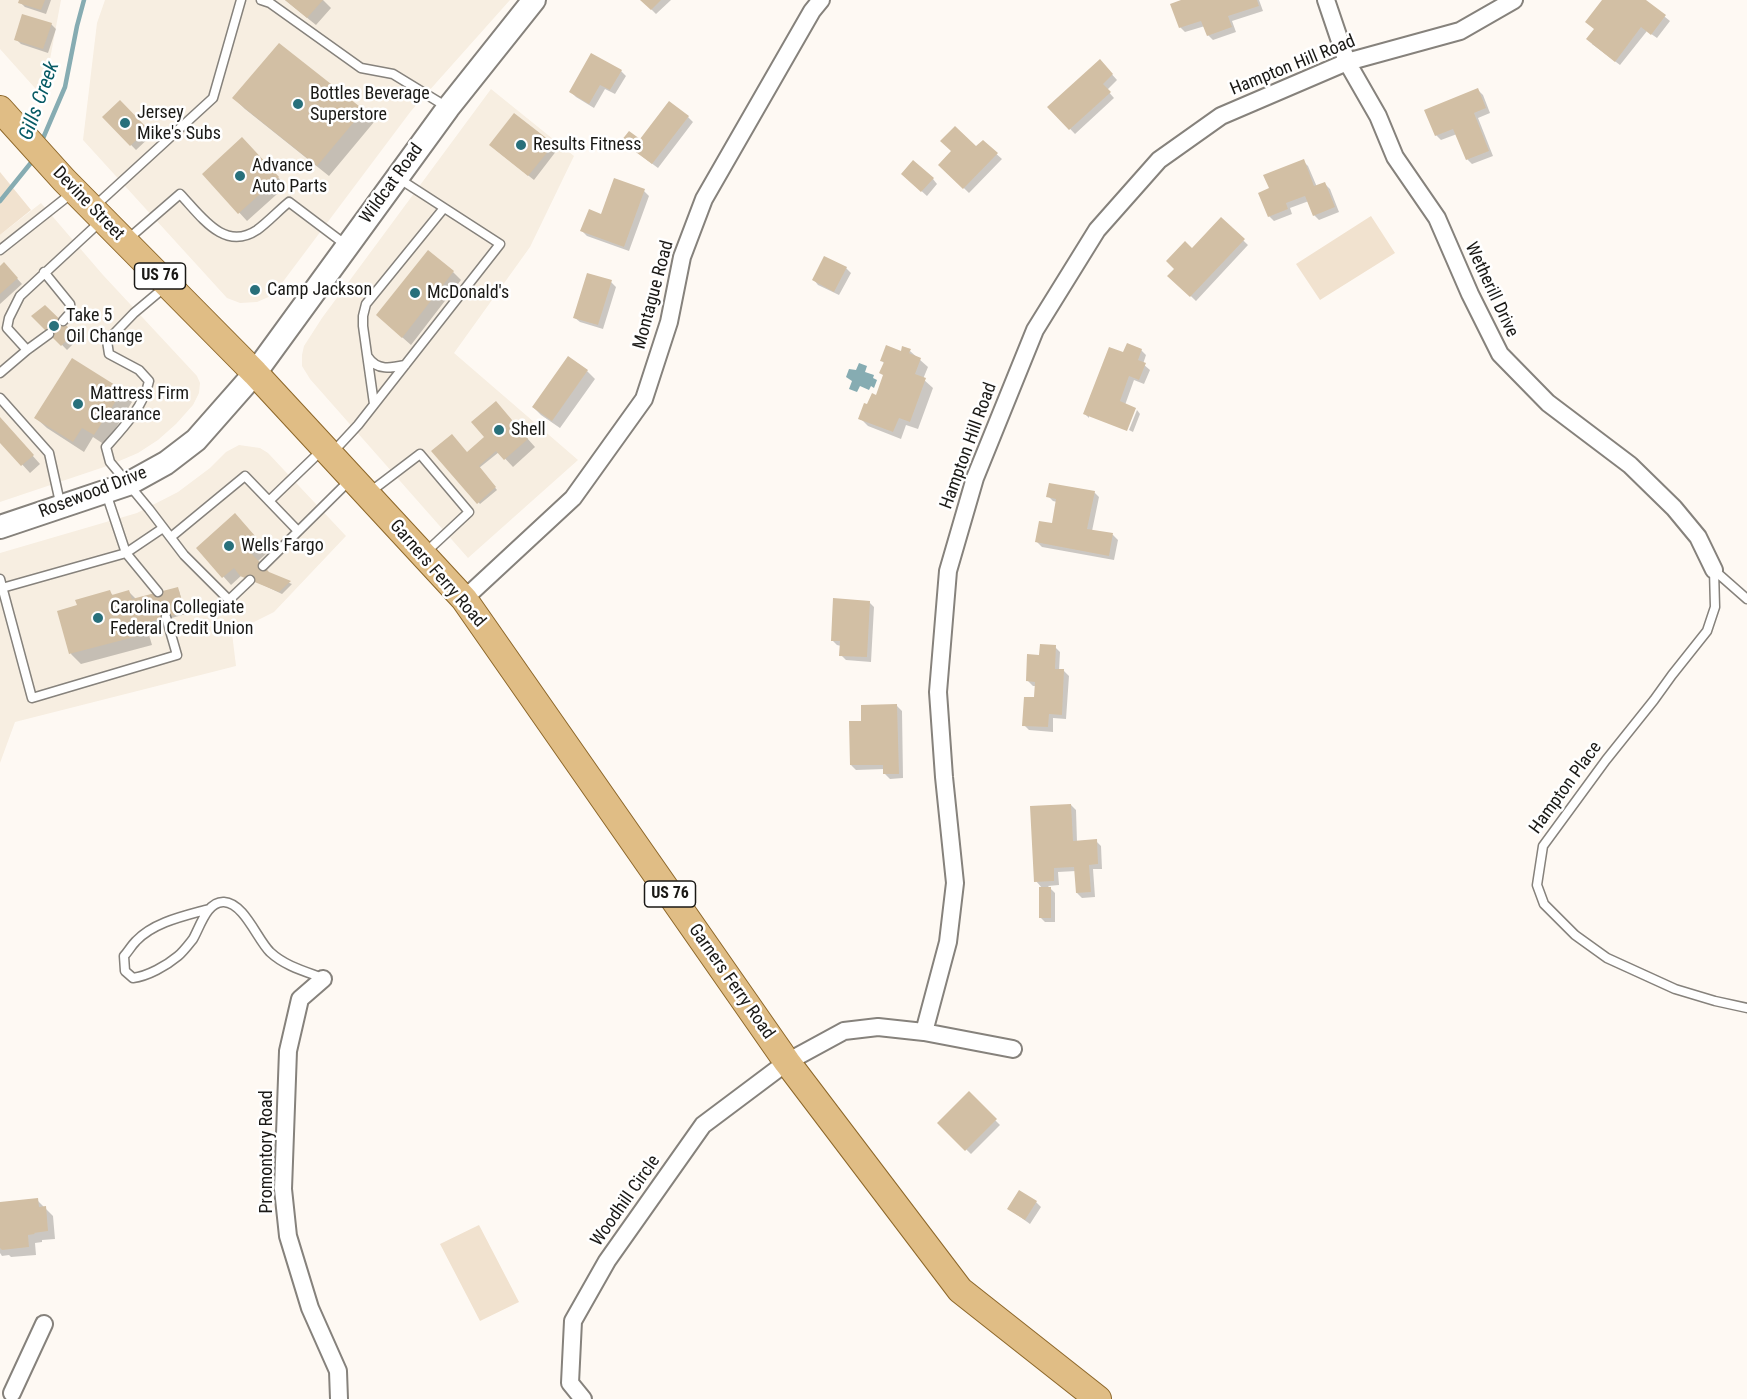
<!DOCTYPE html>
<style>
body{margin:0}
canvas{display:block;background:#fef9f3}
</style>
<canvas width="1747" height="1399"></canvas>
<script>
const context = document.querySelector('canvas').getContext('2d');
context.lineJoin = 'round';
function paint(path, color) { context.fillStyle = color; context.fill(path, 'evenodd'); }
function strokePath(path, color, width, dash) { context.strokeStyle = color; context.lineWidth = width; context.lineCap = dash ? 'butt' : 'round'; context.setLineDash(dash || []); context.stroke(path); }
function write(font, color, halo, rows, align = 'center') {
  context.font = font + ' "Roboto Condensed",sans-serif'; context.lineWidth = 5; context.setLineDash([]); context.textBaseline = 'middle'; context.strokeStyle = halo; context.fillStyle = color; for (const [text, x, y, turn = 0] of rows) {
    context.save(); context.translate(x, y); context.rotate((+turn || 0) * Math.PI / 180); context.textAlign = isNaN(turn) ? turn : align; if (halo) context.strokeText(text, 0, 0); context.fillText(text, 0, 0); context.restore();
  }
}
paint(new Path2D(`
 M0 0H61L43 97 0 49Z
 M105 0H510L411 111 273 295 257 302 240 303 227 298 83 140 97 23Z
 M491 89 574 156 530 247 454 353 578 460 468 558 310 379 302 366V355L304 346 322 318Z
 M41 203 103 275 197 376 200 383 199 393 193 405 176 424 158 440 138 453 110 465 0 502V235Z
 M239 445 260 448 268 453 346 536 274 612 232 633 236 666 15 722 0 763V553L137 513 178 492 210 468 226 452Z`), '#f7eee1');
paint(new Path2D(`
 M0 172 31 210 0 235Z
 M1371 216 1395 253 1320 300 1296 264Z
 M479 1225 519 1302 480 1321 440 1244Z`), '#f1e2cf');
paint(new Path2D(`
 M859 363 867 366 865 372 874 375 873 378 877 380 874 388 871 386 869 390 860 386 857 392 849 389 852 381 846 377 849 369 856 370Z`), '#86acb2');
paint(new Path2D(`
 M21 0H51L46 14 25 7 20 2Z
 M285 0H323L331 8 316 25Z
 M642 0H671L656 14Z
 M1186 0H1259L1263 11 1232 21 1236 32 1213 40 1208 35 1205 26 1185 32 1180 27Z
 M1604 0H1644L1670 21 1657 38 1647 31 1620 65 1592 44Z
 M51 24 56 29 48 53 21 44 16 39Z
 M279 45 363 112 374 122 329 176 245 109 234 98Z
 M1100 61 1117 80 1107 90 1114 98 1075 134 1049 107Z
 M621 71 626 76 615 94 605 89 594 108 576 97 571 92Z
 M1478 90 1483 95 1490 113 1478 118 1493 156 1472 164 1467 159 1457 134 1441 140 1436 135Z
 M120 102 152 135 136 150 104 117Z
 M688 117 693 122 658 168 628 146Z
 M983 142 1002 159 969 193 940 165 976 149Z
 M553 145 557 150 534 180 496 150Z
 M250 147 286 186 247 221 204 174Z
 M1303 161 1308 166 1317 187 1325 184 1330 189 1339 212 1319 220 1314 215 1309 201 1290 208 1292 214 1274 221 1269 216 1271 189Z
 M907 178 933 179 937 184 927 196Z
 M615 180 644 191 649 196 629 251 587 236 582 231 602 216Z
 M1221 219 1248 245 1196 301 1170 276Z
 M4 264 22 284 0 304V268Z
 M846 268 851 273 839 295 818 285 814 280Z
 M453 272 461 280 411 345 386 323Z
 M611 282 616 287 603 329 580 322 575 318Z
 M45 307 78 339 67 350 34 316Z
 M1141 350 1146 355 1143 364 1150 370 1144 384 1134 380 1125 405 1136 409 1089 415V418L1085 414 1123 354Z
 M910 351 928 367 923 379 933 388 918 429 906 425 901 439 868 426 860 418 877 397 884 376 885 364 882 361Z
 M587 371 595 379 560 428 541 415 533 407Z
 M122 391 132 402 105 445 93 437 84 452 47 428 36 418Z
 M1137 410 1140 414 1133 432 1129 430Z
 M503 411 535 447 513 467 499 452 479 468 497 490 480 504 433 451 467 454 484 439Z
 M0 419 40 464 30 473 0 440Z
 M1094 492 1099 497 1092 531 1113 535 1118 540 1114 560 1042 547 1037 542 1053 525 1057 502 1053 501 1048 496Z
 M242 523 268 552 257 562 268 574 292 584 282 594 242 575 231 585 198 548Z
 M177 588 179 591 186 614 146 625 152 645 81 664 71 654 79 607 109 592 114 596 129 592 137 600Z
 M869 602 874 607 871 662 846 660 841 655V646L837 645 832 640Z
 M1055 647 1060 652 1059 671H1064L1069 676 1066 719 1053 718V732L1029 730 1024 725 1036 699V686H1033L1028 681 1040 656Z
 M897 706 902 711 903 778 890 779 885 774V769L856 770 851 765 863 722Z
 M1071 805 1076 810 1077 842 1096 841 1101 846 1102 869H1093L1095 897 1082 898 1077 893 1076 871 1058 872 1059 885 1048 886 1055 893V922H1045L1040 917 1042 888 1036 881Z
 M969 1094 1000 1125 971 1154 939 1123Z
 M37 1200 53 1216 55 1239 42 1240V1242L35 1243 36 1255 11 1257 9 1255 2 1256 0 1253V1203Z
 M1036 1202 1041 1207 1030 1224 1009 1209Z`), '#0003');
strokePath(new Path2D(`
 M41 143 65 87 77 26 84 0
 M0 201 34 159`), '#86acb2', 4.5);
paint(new Path2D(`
 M19 0H45L41 10 18 3Z
 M285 0H323L307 18Z
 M640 0H661L651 10Z
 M1181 0H1257L1259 6 1228 16 1232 27 1207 36 1201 21 1179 28 1170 4Z
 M1602 0H1646L1666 15 1651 35 1641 27 1615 62 1586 39 1594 29 1585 22Z
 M22 14 52 23 43 49 14 40Z
 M279 43 364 110 317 166 232 98Z
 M591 53 622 70 610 90 600 85 589 104 569 92Z
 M1100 59 1113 74 1103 84 1111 92 1069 130 1047 107Z
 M1478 88 1486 108 1474 113 1489 151 1466 160 1453 129 1435 136 1424 110Z
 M120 100 148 129 130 146 102 117Z
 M669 101 689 116 652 164 621 141 629 131 640 139Z
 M514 113 554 144 528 176 489 145Z
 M955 126 976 146 983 140 998 153 963 189 938 165 951 151 940 141Z
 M242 137 279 177 238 214 202 174Z
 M1304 159 1314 186 1325 182 1335 207 1313 216 1305 196 1286 203 1288 209 1268 217 1258 193 1269 188 1263 175Z
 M913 160 934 178 921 192 901 174Z
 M614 178 645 189 624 247 580 231 589 209 601 214Z
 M1221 217 1245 239 1190 297 1167 276 1174 269 1166 261 1185 241 1192 248Z
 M428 250 454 271 402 338 376 315Z
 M824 256 847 267 834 292 812 280Z
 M4 262 18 278 0 294V266Z
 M587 273 612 280 598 325 573 318Z
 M45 305 74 333 61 346 31 316Z
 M1127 343 1142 349 1138 360 1146 363 1139 380 1129 376 1120 401 1136 408 1127 431 1083 414 1109 347 1123 352Z
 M886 345 901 351 902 346 911 349 909 353 921 358 915 374 926 378 910 422 899 418 893 432 858 419 864 403 867 404 872 393 876 395 883 375 879 373 884 362 880 361Z
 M568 356 588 370 552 421 532 407Z
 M72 358 123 390 94 435 82 428 73 442 34 418Z
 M496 401 528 439 504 460 496 451 479 466 496 487 477 504 431 451 452 434 467 452 484 437 471 422Z
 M0 417 34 455 21 466 0 443Z
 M1049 483 1095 491 1087 529 1113 533 1109 556 1035 542 1039 521 1052 523 1056 499 1046 497Z
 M235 513 262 544 251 553 269 572 291 581 279 592 240 576 234 568 222 578 196 548Z
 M178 587 185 612 139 625 142 635 69 654 57 611 77 605 75 600 110 590 112 595 129 590 132 599Z
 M833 598 870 601 867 657 839 656 840 641H831Z
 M1040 644 1056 645 1055 669H1064L1062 715 1049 714 1048 727 1022 726 1024 697H1034L1035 682 1026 681 1027 654 1039 655Z
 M897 704 899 774H883V765H850L849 721H861V705Z
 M1071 804 1073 841 1097 839 1098 864 1089 865 1091 892 1076 893 1074 867 1054 868V881L1034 882 1030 806Z
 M1039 887H1051V918H1039Z
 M969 1091 997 1119 965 1151 937 1123Z
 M1019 1190 1037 1201 1025 1220 1007 1209Z
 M38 1198 39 1207 46 1206 48 1231 34 1233 35 1234 28 1235 29 1247 2 1250 0 1248V1202Z`), '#d2bfa4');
const service = new Path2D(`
 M261 0 270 3 361 68 393 74 447 107
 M95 206 213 98 241 0
 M128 239 180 194C201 216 224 252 257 230 268 222 278 211 289 202L346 245
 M0 250 72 193
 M44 272 70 304 71 312 63 321
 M165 287 134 313 107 341 109 354 139 370 149 381C144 406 123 428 106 447L110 462 149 509 184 555 229 600 250 580
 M27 350 49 334
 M368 357C377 371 391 368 405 365
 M0 373 27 350 7 328 9 318 20 296 101 221
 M0 398 49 453 61 507
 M374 404 363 326V316L366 304 444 208
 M333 452 358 425 500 244 398 178
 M370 492 420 454 469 512 426 552
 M106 493 126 553 158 592
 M269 501 322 450
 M171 537 245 476 298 531
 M263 566 350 480
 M0 579 32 698 177 655 166 617
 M2 588 126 553 163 528
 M1747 599 1714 570 1715 607 1707 631 1672 675 1654 700 1606 760 1543 846 1537 885 1544 904 1575 935 1607 958 1675 989 1715 1001 1747 1008
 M209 909C184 916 154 922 136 941 131 946 128 952 124 956L125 971 133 978C148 976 166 966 178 956 183 952 189 944 193 939 200 927 207 901 224 902 244 903 257 939 270 952 285 966 304 971 323 978`);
const minor = new Path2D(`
 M1326 0 1347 62 1378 116 1395 157 1437 218 1470 294 1500 354 1548 403 1630 465 1674 508 1698 537 1714 570
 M464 599 573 498 644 399 669 322 682 257 704 199 812 11 821 0
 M323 979 300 999 288 1051 283 1189 288 1236 310 1308 338 1371 339 1399
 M924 1032 1013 1049
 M12 1393 44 1324
 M583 1399 570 1383 573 1321 607 1261 703 1125 787 1062 844 1031 878 1027 924 1032 948 942 955 883 944 777 938 692 948 571 975 478 1035 330 1097 230 1159 160 1221 116 1347 62 1460 31 1514 0`);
const secondary = new Path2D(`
 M0 527 128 484 166 463 196 440 255 373 448 108 534 0`);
const primary = new Path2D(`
 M0 109 64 180 255 373 464 599 787 1062 960 1290 1098 1399`);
strokePath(service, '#86827c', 11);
strokePath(minor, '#86827c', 20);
strokePath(secondary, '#86827c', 26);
strokePath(primary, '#8d6729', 28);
strokePath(service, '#fff', 8);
strokePath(minor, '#fff', 16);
strokePath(secondary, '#fff', 22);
strokePath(primary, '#e0bd85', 26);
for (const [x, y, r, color] of [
 [298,104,6,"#28707b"],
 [125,123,6,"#28707b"],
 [521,145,6,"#28707b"],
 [240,176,6,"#28707b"],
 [255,290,6,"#28707b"],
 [415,293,6,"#28707b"],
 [54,326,6,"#28707b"],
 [78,404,6,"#28707b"],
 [499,430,6,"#28707b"],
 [229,546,6,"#28707b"],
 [98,618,6,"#28707b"]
]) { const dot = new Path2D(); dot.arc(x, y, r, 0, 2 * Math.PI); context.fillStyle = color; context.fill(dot); strokePath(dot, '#fff', 2); }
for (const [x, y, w] of [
 [160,276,51],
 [670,894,51]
]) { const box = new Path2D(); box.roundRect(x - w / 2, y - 13, w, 26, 4.5); context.fillStyle = '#fff'; context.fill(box); strokePath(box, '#1a1916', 1.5); }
write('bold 16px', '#1a1916', null, [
 ["US 76",160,276],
 ["US 76",670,894]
]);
write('18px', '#1a1916', '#fff', [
 ["Hampton Hill Road",1293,66,-22],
 ["Wildcat Road",392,184,-54],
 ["Devine Street",88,204,46],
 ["Wetherill Drive",1491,290,65],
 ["Montague Road",654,295,-75],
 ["Hampton Hill Road",969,446,-70],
 ["Rosewood Drive",93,493,-21],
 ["Garners Ferry Road",437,574,49],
 ["Hampton Place",1566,788,-54],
 ["Garners Ferry Road",731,982,55],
 ["Promontory Road",267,1152,-90],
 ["Woodhill Circle",626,1201,-55]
]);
write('18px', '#1a1916', '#fff', [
 ["Bottles Beverage",310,94],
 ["Superstore",310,115],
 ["Jersey",137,113],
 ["Mike's Subs",137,134],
 ["Results Fitness",533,145],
 ["Advance",252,166],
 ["Auto Parts",252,187],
 ["Camp Jackson",267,290],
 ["McDonald's",427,293],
 ["Take 5",66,316],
 ["Oil Change",66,337],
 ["Mattress Firm",90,394],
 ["Clearance",90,415],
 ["Shell",511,430],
 ["Wells Fargo",241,546],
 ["Carolina Collegiate",110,608],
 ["Federal Credit Union",110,629]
], 'left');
write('italic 20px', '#065a65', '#fff', [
 ["Gills Creek",40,101,-70]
]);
</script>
